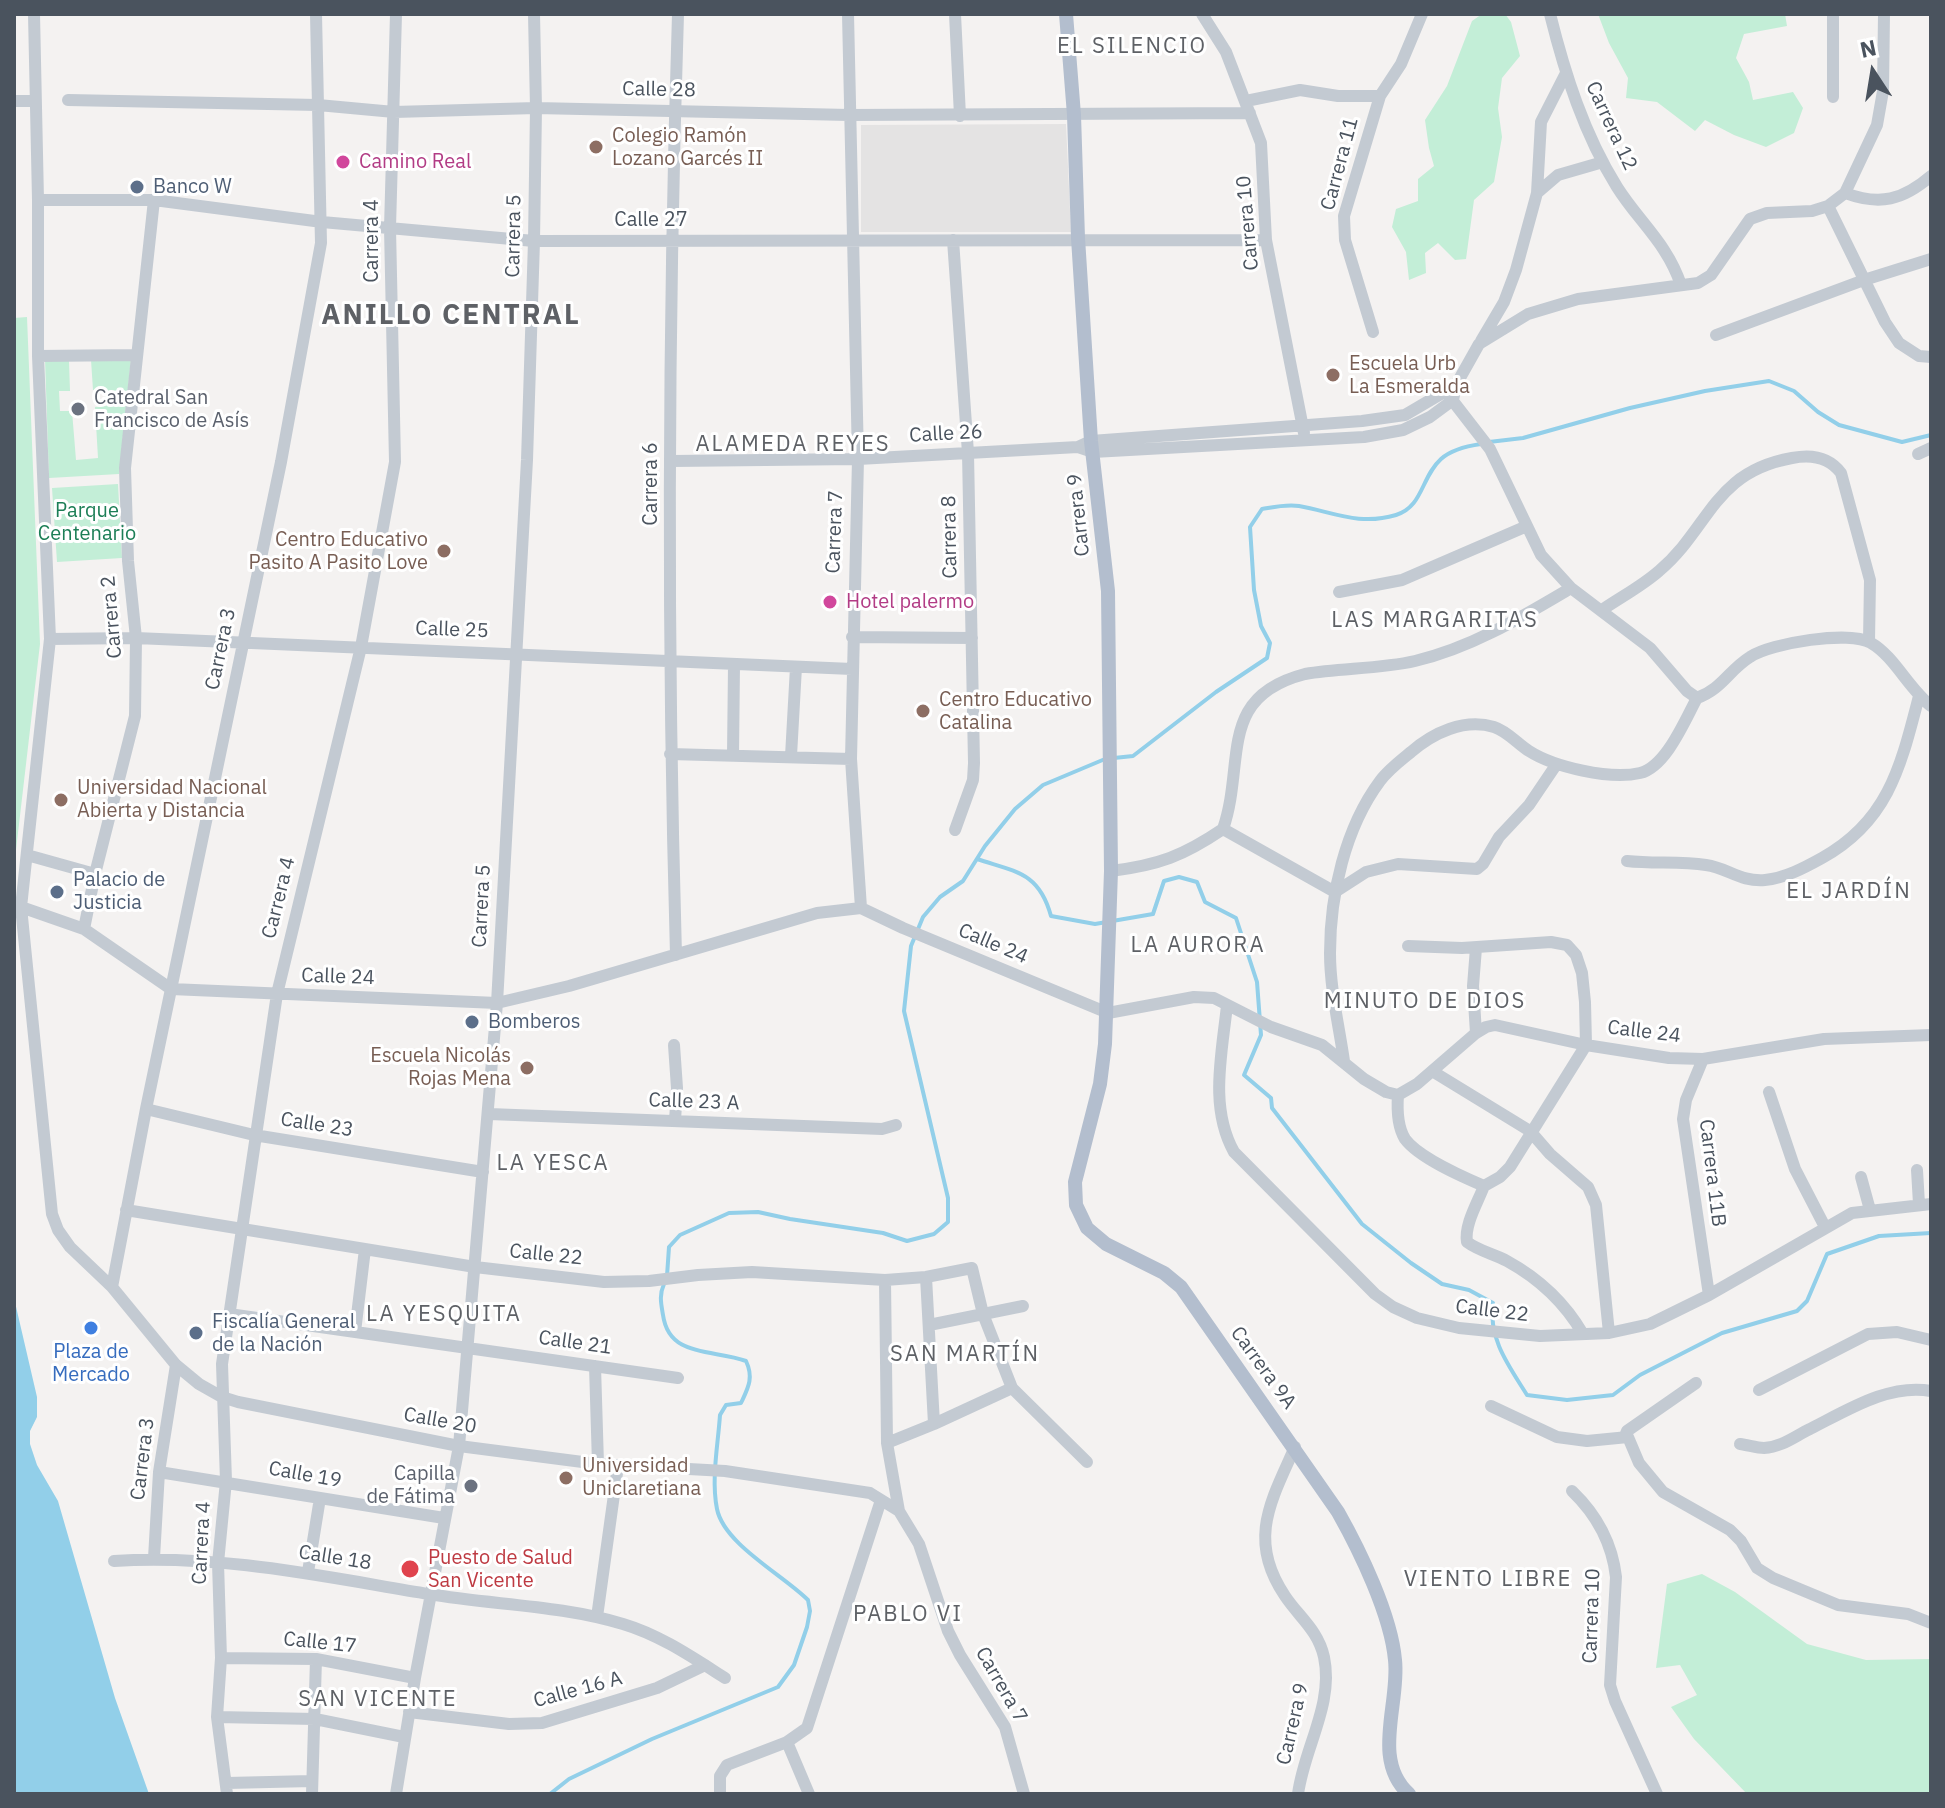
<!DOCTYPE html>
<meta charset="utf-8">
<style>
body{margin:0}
#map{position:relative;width:1945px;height:1808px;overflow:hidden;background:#f4f2f1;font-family:"IBM Plex Sans",sans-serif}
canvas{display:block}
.frame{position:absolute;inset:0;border:16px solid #4a535e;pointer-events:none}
.north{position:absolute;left:1833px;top:32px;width:80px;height:80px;-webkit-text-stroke:6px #fff;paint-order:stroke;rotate:348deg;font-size:22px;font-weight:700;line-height:32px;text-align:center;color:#4a535e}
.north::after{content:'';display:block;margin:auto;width:28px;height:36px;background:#4a535e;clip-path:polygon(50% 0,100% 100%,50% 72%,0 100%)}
</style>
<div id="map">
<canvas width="1945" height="1808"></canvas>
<div class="frame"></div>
<div class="north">N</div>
</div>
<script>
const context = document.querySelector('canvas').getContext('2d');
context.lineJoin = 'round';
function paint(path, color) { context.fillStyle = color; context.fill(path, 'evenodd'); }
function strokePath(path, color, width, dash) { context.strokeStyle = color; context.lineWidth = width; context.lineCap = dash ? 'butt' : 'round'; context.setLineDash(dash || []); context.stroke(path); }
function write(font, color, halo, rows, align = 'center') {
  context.font = font + ' "IBM Plex Sans",sans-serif'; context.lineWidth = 6; context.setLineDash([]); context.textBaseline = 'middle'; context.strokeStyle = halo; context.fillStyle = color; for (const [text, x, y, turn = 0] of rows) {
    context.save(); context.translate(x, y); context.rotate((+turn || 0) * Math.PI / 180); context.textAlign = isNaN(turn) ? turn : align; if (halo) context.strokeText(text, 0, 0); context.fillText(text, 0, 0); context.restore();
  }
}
paint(new Path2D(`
 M1066 124 1071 232H861V125Z`), '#e4e3e3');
paint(new Path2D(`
 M1482 14H1505L1511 22 1520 56 1502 78 1498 108 1502 137 1494 182 1474 200 1466 259 1455 260 1438 243 1425 253 1426 273 1409 280 1406 252 1392 227 1396 209 1418 201V179L1434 166 1429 148 1425 120 1447 86 1472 21Z
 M1598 14H1785L1787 26 1744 34 1736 58 1749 82 1753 100 1793 92 1803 108 1794 133 1766 147 1734 135 1705 120 1695 131 1657 102 1626 98 1628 78 1609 43Z
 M27 317 40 644 14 867V318Z
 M45 359H131L119 474 49 478ZM91 360 93 390H105L106 406 95 407 98 458 76 460 72 411H60L59 391H70L69 361Z
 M118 484 122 558 57 562 52 488Z
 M1702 1574 1735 1592 1807 1644 1866 1660 1931 1659V1794H1747L1694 1739 1671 1707 1697 1695 1680 1665 1656 1668 1667 1584Z`), '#c3eed7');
paint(new Path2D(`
 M14 1298 37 1397V1417L30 1431V1444L37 1465 58 1501 115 1698 149 1794H14Z`), '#92cfe9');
strokePath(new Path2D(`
 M1489 442 1523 438 1630 408 1705 391 1769 381 1794 391 1818 412 1839 425 1902 442 1931 435
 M1114 758 1133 756 1216 692 1267 658 1270 643 1261 626 1254 590 1250 527 1262 509C1274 507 1286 504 1299 506 1333 512 1359 526 1396 515 1423 507 1421 477 1441 459 1451 450 1467 446 1481 444
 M977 859C1016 872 1039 872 1051 916L1095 924 1153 914 1164 881 1179 877 1197 882 1205 902 1236 918 1257 982 1261 1035 1244 1075 1271 1098 1272 1108 1362 1224 1411 1263 1442 1284 1469 1290 1493 1303C1488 1339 1509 1366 1527 1395L1567 1400 1613 1395 1640 1375 1722 1333 1797 1311 1807 1301 1827 1254 1879 1236 1931 1233
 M667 1276 669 1247 680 1235 729 1213 758 1212 790 1219 883 1233 907 1241 934 1234 948 1222V1198L904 1011 911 946 923 917 940 897 963 881 985 846 1015 809 1043 785 1105 759
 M550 1794 569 1779 652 1739 778 1687 794 1665 807 1627 810 1611 808 1600C783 1575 724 1544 717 1509 711 1479 718 1445 720 1415L726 1405 741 1403C748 1388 754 1378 746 1361 713 1349 669 1358 663 1315 661 1303 659 1295 664 1284`), '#92cfe9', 4);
strokePath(new Path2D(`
 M34 14 38 200V356L50 639 21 907 52 1214 58 1230 70 1247 112 1287 176 1365 199 1384 222 1397 238 1402 459 1446 598 1464 725 1471 870 1493 899 1511
 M848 14 858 459 851 759 861 908
 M955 14 960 116
 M1202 14 1226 52 1261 143 1266 240 1304 433
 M1550 14C1565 74 1584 134 1617 187 1639 222 1667 243 1681 285
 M1833 14V97
 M68 100 318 105 394 112 536 108 849 115 1250 113
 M14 101H35
 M1246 101 1300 90 1338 96H1380
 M1537 193 1541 122 1565 75
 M1845 193C1880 206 1903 200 1931 176
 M38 200H154L322 222 534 241 1266 240
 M1828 206 1885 322 1899 343 1919 356 1931 357
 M953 240 968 453 974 763 973 780 955 830
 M1373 332 1345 240 1344 216 1380 96 1401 64 1422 14
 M1716 335 1864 280 1931 259
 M1481 341 1504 302 1516 270 1537 193 1558 175 1603 162
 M38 356 137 355
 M1449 396 1490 449 1541 555 1571 588 1650 648 1687 691 1697 698
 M1078 447 1093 452 1364 437 1403 430 1430 417 1453 400 1456 385 1479 344 1528 314 1578 299 1698 283 1711 275 1750 219 1767 213 1812 211 1828 206 1845 193 1877 125 1883 91 1884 14
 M1918 454 1931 448
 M672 461 858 459 1078 447 1091 441 1362 421 1405 415 1456 385
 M1339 592 1402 580 1527 526
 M1602 610C1621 597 1642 586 1659 571 1710 528 1713 472 1792 458 1812 454 1829 457 1841 473L1870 580 1869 641
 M852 637 972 638
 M50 639 136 638 852 669
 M670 754 851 759
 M733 755 734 665
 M791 756 796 667
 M1223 829 1335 892 1366 872 1398 864 1477 869 1483 864 1499 837 1529 805 1556 765
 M27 855 95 874
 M1627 861C1653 864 1680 861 1706 865 1728 868 1740 882 1765 880 1785 878 1804 868 1822 858 1889 821 1901 765 1919 696
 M1111 871C1159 865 1183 856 1223 829 1246 762 1216 697 1305 674 1341 668 1380 669 1415 661 1471 648 1522 617 1571 588
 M21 907 84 929 171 989 497 1003 569 986 817 913 861 908 903 928 1108 1013 1194 997 1214 998 1271 1027 1322 1045 1364 1079 1386 1092 1398 1095 1417 1084 1476 1033 1486 1027 1495 1025 1586 1045 1669 1058 1703 1059 1824 1039 1931 1035
 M84 929 95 874 135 716 136 638 128 561 125 468 154 200
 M1476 948 1473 986 1476 1033
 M676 955C667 642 668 327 678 14
 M1227 1005C1222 1054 1209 1107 1234 1152L1375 1294 1393 1307 1417 1318 1459 1328 1540 1336 1609 1333 1650 1324 1709 1295 1852 1213 1931 1204
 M674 1045 677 1088 675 1121
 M1703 1059 1686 1100 1683 1119 1709 1295
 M1344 1061C1339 1026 1330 989 1330 953 1330 895 1345 828 1380 781 1388 770 1400 761 1411 752 1433 733 1464 718 1494 727 1507 731 1518 744 1529 751 1554 767 1610 780 1640 773 1666 767 1685 720 1697 698 1722 689 1729 670 1750 657 1771 643 1850 630 1871 643 1894 656 1909 689 1931 706
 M1432 1071 1530 1131 1550 1154 1588 1187 1596 1205 1609 1333
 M1769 1092 1795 1169 1825 1227
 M1398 1095C1397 1109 1397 1126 1405 1139 1419 1158 1463 1177 1484 1186L1500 1177 1510 1167 1586 1045 1585 1002 1582 973 1576 955 1567 945 1551 942 1462 948 1408 946
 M146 1109 254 1135 483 1172
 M489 1114 882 1129 896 1125
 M1917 1170 1919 1204
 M1861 1177 1870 1210
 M1484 1186C1478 1202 1464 1225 1467 1242 1479 1251 1494 1254 1507 1261 1538 1278 1565 1303 1583 1334
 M126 1210 475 1267 604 1282 649 1281 698 1275 752 1272 885 1280 926 1277 972 1268 983 1314 1012 1388 1087 1462
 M926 1277 934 1424
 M885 1280 887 1443 899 1511 919 1544 948 1631 960 1655 1005 1727 1024 1794
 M112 1287 146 1109 281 462 321 243 316 14
 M229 1314 678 1378
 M929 1325 1023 1306
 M355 1332 365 1249
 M595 1366 598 1464
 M1759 1390 1868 1334 1897 1332 1931 1340
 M1491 1406 1557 1437 1587 1441 1628 1437 1639 1463 1663 1492 1730 1530 1741 1541 1757 1568 1773 1578 1838 1605 1908 1614 1931 1623
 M1625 1436 1627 1431 1696 1383
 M887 1443 934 1424 1012 1388
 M1740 1444C1748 1445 1757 1448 1764 1448 1782 1447 1795 1436 1810 1429 1846 1411 1889 1383 1931 1391
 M1295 1447C1271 1501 1247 1540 1285 1596 1299 1617 1318 1630 1324 1657 1334 1704 1304 1748 1298 1794
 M159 1472 444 1518
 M1572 1491C1597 1515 1612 1542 1616 1577L1610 1685 1615 1701 1657 1794
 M154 1558 159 1472 176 1365
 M114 1561C221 1554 325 1577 429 1594 493 1605 561 1605 623 1624 660 1635 692 1657 725 1678
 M308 1572 320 1498
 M597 1617 618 1466
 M221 1658 316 1659 415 1678
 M409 1712 509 1724 542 1723 657 1688 705 1665
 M217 1717 315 1719 404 1737
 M787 1742 809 1794
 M227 1783 312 1781
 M227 1794 217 1717 221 1658 218 1563 226 1481 222 1364 277 994 361 647 395 462 390 228 396 14
 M312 1794 316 1659
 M396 1794 415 1678 459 1446 497 1003 527 460 534 241 536 108 534 14
 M720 1794V1776L727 1765 787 1742 807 1728 881 1500`), '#c3cad2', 12);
strokePath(new Path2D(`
 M1066 14 1074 115 1078 238 1091 441 1108 591 1111 871 1105 1044 1100 1084 1075 1182 1076 1205 1087 1228 1106 1244 1164 1273 1181 1287 1338 1512C1360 1551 1391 1615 1395 1660 1400 1703 1371 1760 1409 1794`), '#b3bece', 14);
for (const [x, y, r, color] of [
 [596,147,8,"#8d6e63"],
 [343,162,8,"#d1479c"],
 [137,187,8,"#5c6f8a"],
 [1333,375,8,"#8d6e63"],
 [78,409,8,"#6b7280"],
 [444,551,8,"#8d6e63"],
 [830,602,8,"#d1479c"],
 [923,711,8,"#8d6e63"],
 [61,800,8,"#8d6e63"],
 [57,892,8,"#5c6f8a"],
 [472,1022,8,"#5c6f8a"],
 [527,1068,8,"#8d6e63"],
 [91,1328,8,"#3f7fe0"],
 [196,1333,8,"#5c6f8a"],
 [566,1478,8,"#8d6e63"],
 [471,1486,8,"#6b7280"],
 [410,1569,10,"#e0444e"]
]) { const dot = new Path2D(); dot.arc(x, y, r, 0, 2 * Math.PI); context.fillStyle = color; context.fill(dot); strokePath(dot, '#fff', 3); }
write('20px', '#4a535e', '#fff', [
 ["Calle 28",659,90,1],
 ["Carrera 12",1611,126,65],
 ["Carrera 11",1340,164,-75],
 ["Calle 27",651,220],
 ["Carrera 10",1248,223,-95],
 ["Carrera 5",514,236,-89],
 ["Carrera 4",372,241,-90],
 ["Calle 26",946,434,-3],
 ["Carrera 6",651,484,-90],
 ["Carrera 9",1079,515,-96],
 ["Carrera 7",835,532,-88],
 ["Carrera 8",950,537,-91],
 ["Carrera 2",112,617,-95],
 ["Calle 25",452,630,2],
 ["Carrera 3",221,649,-78],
 ["Carrera 4",279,898,-76],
 ["Carrera 5",482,906,-87],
 ["Calle 24",993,944,23],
 ["Calle 24",338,977,2],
 ["Calle 24",1644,1032,7],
 ["Calle 23 A",694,1102,2],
 ["Calle 23",317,1125,9],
 ["Carrera 11B",1712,1173,83],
 ["Calle 22",546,1255,6],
 ["Calle 22",1492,1311,7],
 ["Calle 21",575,1343,8],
 ["Carrera 9A",1263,1368,54],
 ["Calle 20",440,1421,10],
 ["Carrera 3",143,1459,-83],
 ["Calle 19",305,1475,10],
 ["Carrera 4",202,1543,-87],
 ["Calle 18",335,1558,9],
 ["Carrera 10",1592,1616,-88],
 ["Calle 17",320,1643,6],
 ["Carrera 7",1001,1685,60],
 ["Calle 16 A",578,1690,-15],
 ["Carrera 9",1293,1724,-77]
]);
write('20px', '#785e54', '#fff', [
 ["Colegio Ramón",612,136],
 ["Lozano Garcés II",612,159],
 ["Escuela Urb",1349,364],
 ["La Esmeralda",1349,387],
 ["Centro Educativo",428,540,"right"],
 ["Pasito A Pasito Love",428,563,"right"],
 ["Centro Educativo",939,700],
 ["Catalina",939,723],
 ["Universidad Nacional",77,788],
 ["Abierta y Distancia",77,811],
 ["Escuela Nicolás",511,1056,"right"],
 ["Rojas Mena",511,1079,"right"],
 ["Universidad",582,1466],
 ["Uniclaretiana",582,1489]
], 'left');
write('20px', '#b23c85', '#fff', [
 ["Camino Real",359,162],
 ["Hotel palermo",846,602]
], 'left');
write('20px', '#4e5e75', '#fff', [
 ["Banco W",153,187],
 ["Palacio de",73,880],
 ["Justicia",73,903],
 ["Bomberos",488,1022],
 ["Fiscalía General",212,1322],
 ["de la Nación",212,1345]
], 'left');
write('20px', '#5b616d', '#fff', [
 ["Catedral San",94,398],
 ["Francisco de Asís",94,421],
 ["Capilla",455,1474,"right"],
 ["de Fátima",455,1497,"right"]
], 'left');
write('20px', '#1c7e56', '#fff', [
 ["Parque",87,511],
 ["Centenario",87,534]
]);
write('20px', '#366cbe', '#fff', [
 ["Plaza de",91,1352],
 ["Mercado",91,1375]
]);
write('20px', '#be3a42', '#fff', [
 ["Puesto de Salud",428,1558],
 ["San Vicente",428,1581]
], 'left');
context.letterSpacing = '2px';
write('22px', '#5e6166', '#fff', [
 ["EL SILENCIO",1132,47],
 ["ALAMEDA REYES",793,445],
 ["LAS MARGARITAS",1435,621],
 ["EL JARDÍN",1849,892],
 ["LA AURORA",1198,946],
 ["MINUTO DE DIOS",1425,1002],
 ["LA YESCA",553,1164],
 ["LA YESQUITA",444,1315],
 ["SAN MARTÍN",965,1355],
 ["VIENTO LIBRE",1488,1580],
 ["PABLO VI",908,1615],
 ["SAN VICENTE",378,1700]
]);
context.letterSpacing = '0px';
context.letterSpacing = '2px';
write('bold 28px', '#5e6166', '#fff', [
 ["ANILLO CENTRAL",451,316]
]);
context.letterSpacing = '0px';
</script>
